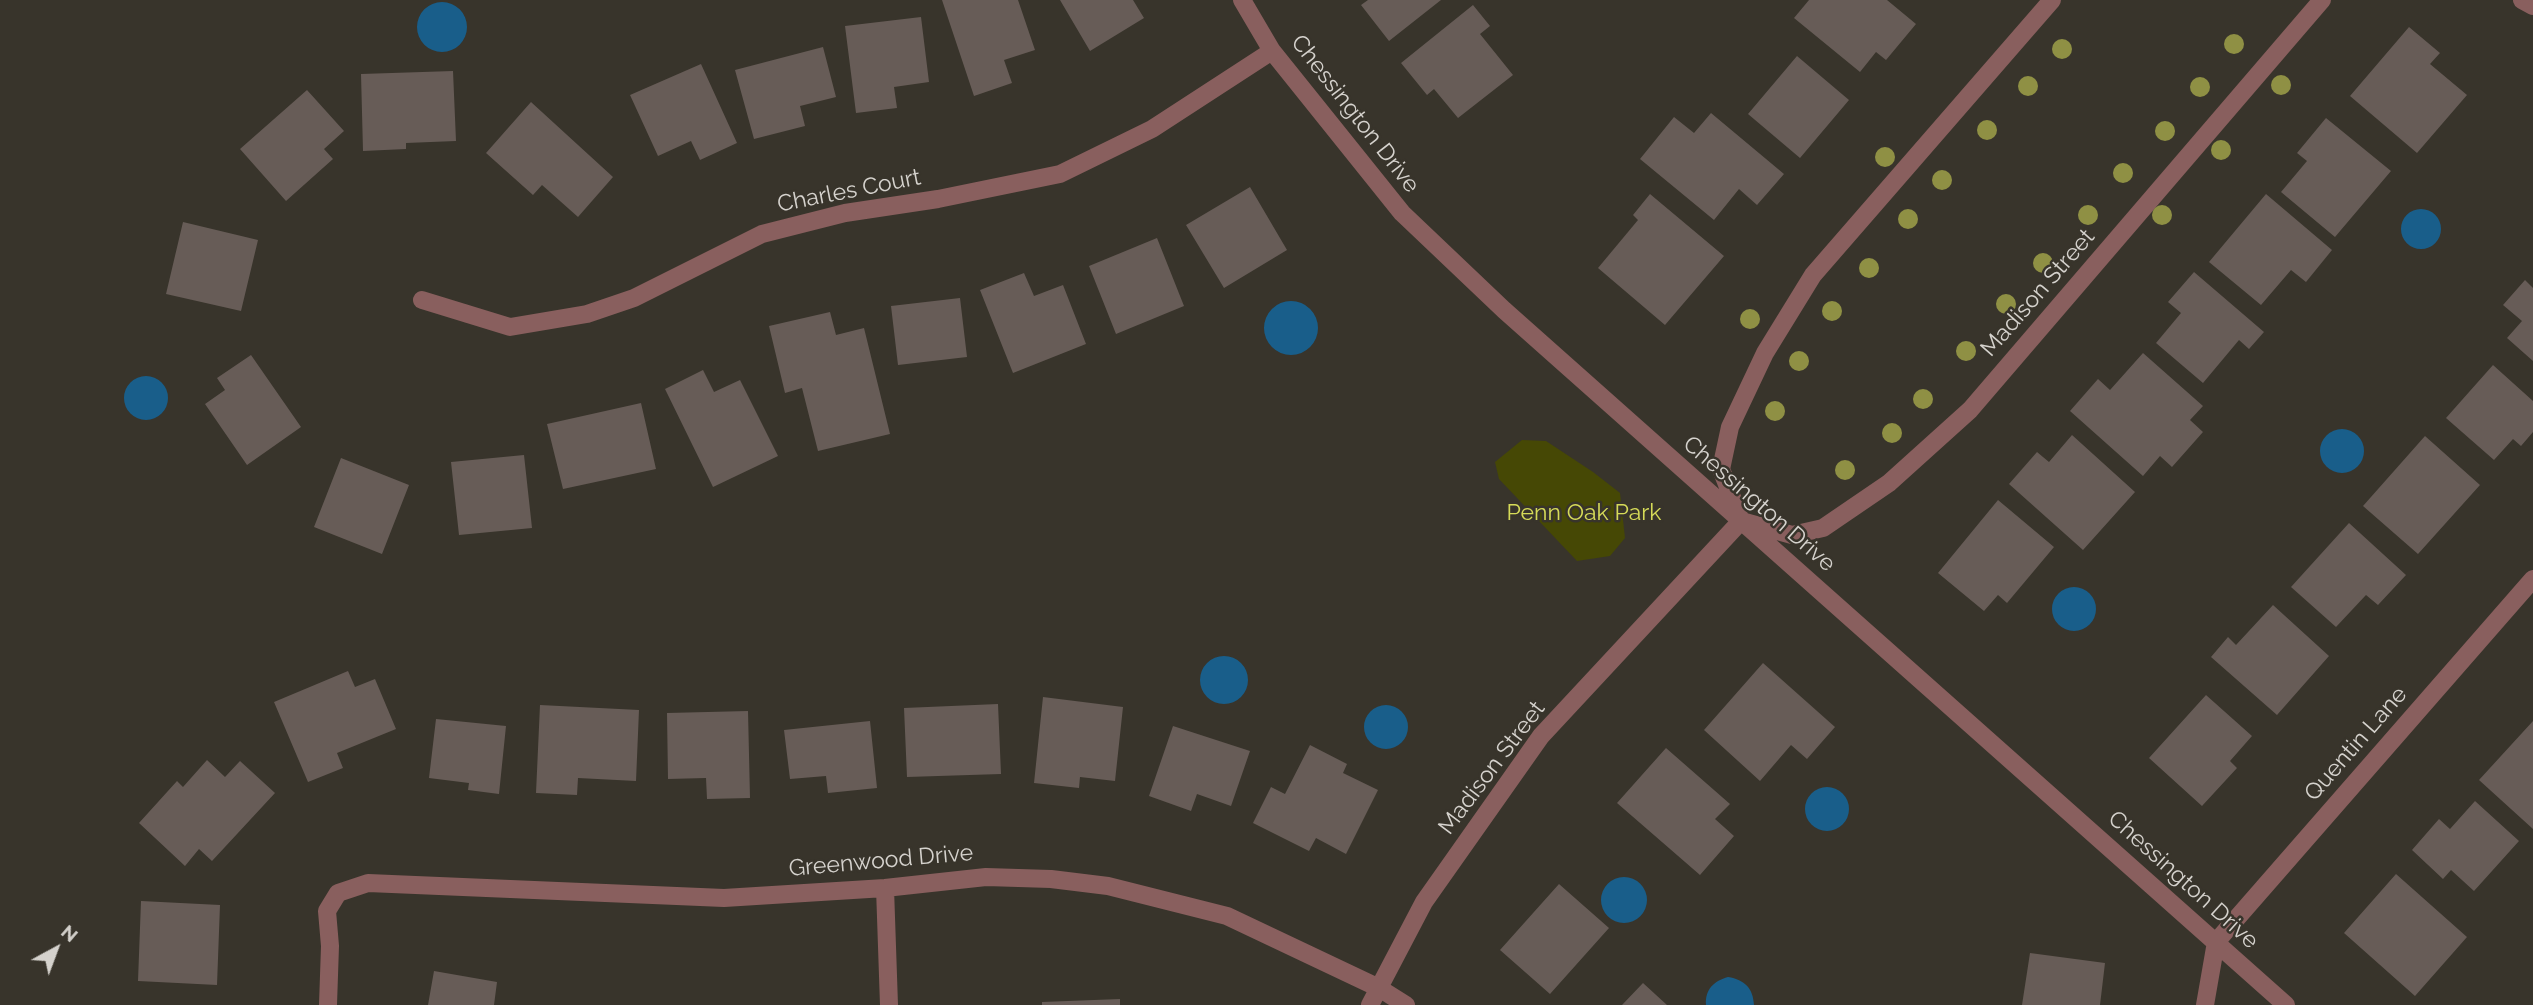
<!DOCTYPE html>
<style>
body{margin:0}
#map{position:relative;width:2533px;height:1005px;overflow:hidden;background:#38342b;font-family:Raleway,sans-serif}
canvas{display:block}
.north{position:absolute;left:21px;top:914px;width:70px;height:70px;-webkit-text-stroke:5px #38342b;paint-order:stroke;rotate:41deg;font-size:19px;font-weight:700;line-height:28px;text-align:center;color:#d5d2cd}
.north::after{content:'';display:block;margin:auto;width:24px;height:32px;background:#d5d2cd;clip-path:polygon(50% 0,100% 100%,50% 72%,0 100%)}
</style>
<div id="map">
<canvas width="2533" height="1005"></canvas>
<div class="north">N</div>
</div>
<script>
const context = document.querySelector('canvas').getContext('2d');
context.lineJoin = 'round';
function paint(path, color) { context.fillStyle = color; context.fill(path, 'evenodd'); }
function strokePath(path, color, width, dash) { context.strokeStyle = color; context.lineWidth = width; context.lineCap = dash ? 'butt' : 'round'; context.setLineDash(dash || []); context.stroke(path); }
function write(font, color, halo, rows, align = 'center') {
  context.font = font + ' Raleway,sans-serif'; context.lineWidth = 5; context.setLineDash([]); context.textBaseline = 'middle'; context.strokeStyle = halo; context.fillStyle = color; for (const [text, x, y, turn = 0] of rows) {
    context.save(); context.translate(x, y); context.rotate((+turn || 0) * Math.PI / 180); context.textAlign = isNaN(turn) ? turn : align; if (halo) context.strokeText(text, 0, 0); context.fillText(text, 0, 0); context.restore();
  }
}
paint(new Path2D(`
 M1522 440 1546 441 1593 472 1620 493 1625 538 1610 556 1577 561 1499 479 1495 462Z`), '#464805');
paint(new Path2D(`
 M417 27a25 25 0 1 1 50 0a25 25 0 1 1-50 0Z
 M2401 229a20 20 0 1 1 40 0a20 20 0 1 1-40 0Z
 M1264 328a27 27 0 1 1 54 0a27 27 0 1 1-54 0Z
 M124 398a22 22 0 1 1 44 0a22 22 0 1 1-44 0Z
 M2320 451a22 22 0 1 1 44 0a22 22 0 1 1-44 0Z
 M2052 609a22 22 0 1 1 44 0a22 22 0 1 1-44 0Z
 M1200 680a24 24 0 1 1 48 0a24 24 0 1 1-48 0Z
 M1364 727a22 22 0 1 1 44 0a22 22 0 1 1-44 0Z
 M1805 809a22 22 0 1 1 44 0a22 22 0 1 1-44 0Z
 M1601 900a23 23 0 1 1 46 0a23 23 0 1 1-46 0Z
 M1728 977C1745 980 1753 988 1754 1005H1706C1705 989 1714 981 1728 977Z`), '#195e8a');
paint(new Path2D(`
 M942 0H1018L1035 50 1004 60 1012 83 974 96Z
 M1060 0H1133L1144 18 1090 51Z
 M1368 0H1441L1389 41 1361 5Z
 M1809 0H1887L1916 24 1886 60 1876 52 1860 72 1794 18Z
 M1473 5 1490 26 1480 34 1513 75 1458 118 1434 89 1427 95 1401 63Z
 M921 17 929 82 894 87 897 108 856 113 845 26Z
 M2409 27 2440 53 2430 64 2467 95 2417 153 2350 96Z
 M823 47 836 97 800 106 805 126 754 139 735 70Z
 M1797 56 1849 100 1800 158 1748 114Z
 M701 64 737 143 700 160 691 141 658 156 630 95Z
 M453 71 456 141 406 143V149L363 151 361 74Z
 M307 90 344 131 324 149 333 159 286 201 240 149Z
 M531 102 613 177 578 217 542 185 533 195 486 153Z
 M1711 113 1784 174 1757 205 1739 189 1714 220 1640 159 1674 117 1694 133Z
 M2326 118 2391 171 2335 237 2281 192 2307 161 2297 153Z
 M1250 187 1287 250 1224 288 1186 225Z
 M1650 194 1724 256 1665 325 1598 268 1638 220 1633 215Z
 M2266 194 2332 250 2306 282 2291 270 2261 305 2209 262Z
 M183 222 258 240 241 311 166 294Z
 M1157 238 1184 306 1116 334 1089 266Z
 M2194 272 2264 332 2249 349 2239 340 2203 383 2156 343 2181 313 2168 302Z
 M1024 273 1034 296 1063 285 1086 344 1013 373 980 290Z
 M2525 280 2533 288V361L2507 338 2522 321 2503 305Z
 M960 298 967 357 898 365 891 306Z
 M830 312 836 335 864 328 890 434 818 451 802 388 785 393 769 326Z
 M2143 353 2203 406 2190 420 2203 432 2172 467 2160 456 2143 476 2070 411 2098 379 2110 390Z
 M251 355 301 427 247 465 205 404 225 390 217 378Z
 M2493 365 2533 401V432L2521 446 2513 439 2494 460 2446 418Z
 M703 370 714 392 740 380 778 456 713 487 665 389Z
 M641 403 656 469 563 489 547 424Z
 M2072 435 2135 492 2083 550 2009 484 2037 452 2049 462Z
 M2425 436 2480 485 2418 554 2363 506Z
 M524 455 532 528 459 535 451 462Z
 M341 458 409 485 382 554 314 527Z
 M1998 500 2054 547 2007 603 1998 595 1984 611 1938 573Z
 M2349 523 2406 575 2378 605 2366 595 2336 627 2291 587Z
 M2273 605 2329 656 2277 715 2211 657 2228 637 2236 645Z
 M1763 663 1835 727 1807 759 1791 745 1760 781 1704 730Z
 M348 671 355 687 375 679 396 729 337 753 343 768 308 782 274 702Z
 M2206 695 2252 736 2230 761 2237 768 2202 806 2149 758Z
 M1043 697 1123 707 1115 781 1080 777 1079 788 1034 783Z
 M998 704 1001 774 907 777 904 708Z
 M540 705 639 710 636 781 578 778 577 795 536 793Z
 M748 711 750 798 707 799 706 778 668 779 667 713Z
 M436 719 506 726 499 794 468 790 469 783 429 778Z
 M870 721 877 788 828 793 826 776 790 779 784 730Z
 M2533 721V829L2479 780Z
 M1173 726 1250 751 1231 806 1197 794 1191 811 1149 796Z
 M1310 745 1347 764 1343 773 1378 790 1346 854 1316 838 1309 851 1253 823 1271 787 1285 794Z
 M1666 748 1730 804 1715 819 1734 836 1700 875 1617 803Z
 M207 760 225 777 240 761 275 793 212 861 199 849 185 866 139 823 177 781 183 787Z
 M2475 801 2519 841 2474 891 2451 870 2443 879 2412 850 2439 819 2450 829Z
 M2396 874 2467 937 2415 996 2344 933Z
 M1559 884 1609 928 1550 994 1500 950Z
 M141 901 220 905 217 985 138 981Z
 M2030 953 2105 963 2100 1005H2022Z
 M434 971 497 982 494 1005H428Z
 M1643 983 1667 1005H1622Z
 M1120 999V1005H1042V1002Z`), '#675c57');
strokePath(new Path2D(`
 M1242 0 1272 51 1402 213 1504 310 2286 1005
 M2522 0 2533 6
 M422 300 510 327 587 314 634 298 762 234 845 213 938 199 1060 174 1152 129 1272 51
 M1740 518 1721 469 1730 427 1765 353 1813 275 2052 0
 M1745 522 1792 535 1823 528 1889 483 1970 410 2322 0
 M885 888 889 1005
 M328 1005 330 946 327 911 338 893 368 883 724 898 885 888 986 877 1051 879 1108 886 1227 916 1379 988 1406 1005
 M1370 1005 1424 902 1541 736 1741 521
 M2205 1005 2216 942 2533 579`), '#895f5e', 18);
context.fillStyle = '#8f9044';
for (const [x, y] of [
 [2234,44],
 [2062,49],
 [2281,85],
 [2028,86],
 [2200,87],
 [1987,130],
 [2165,131],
 [2221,150],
 [1885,157],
 [2123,173],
 [1942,180],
 [2088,215],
 [2162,215],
 [1908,219],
 [2043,263],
 [1869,268],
 [2006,304],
 [1832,311],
 [1750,319],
 [1966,351],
 [1799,361],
 [1923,399],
 [1775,411],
 [1892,433],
 [1845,470]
]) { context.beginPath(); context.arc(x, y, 10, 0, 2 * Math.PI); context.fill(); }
write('23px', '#d5d2cd', '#38342b', [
 ["Chessington Drive",1355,114,52],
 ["Charles Court",849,191,-11],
 ["Madison Street",2038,293,-49],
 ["Chessington Drive",1759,504,41],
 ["Quentin Lane",2356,744,-49],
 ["Madison Street",1492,768,-53],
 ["Greenwood Drive",881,861,-5],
 ["Chessington Drive",2183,880,42]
]);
write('23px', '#d6db58', '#38342b', [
 ["Penn Oak Park",1584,513]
]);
</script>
